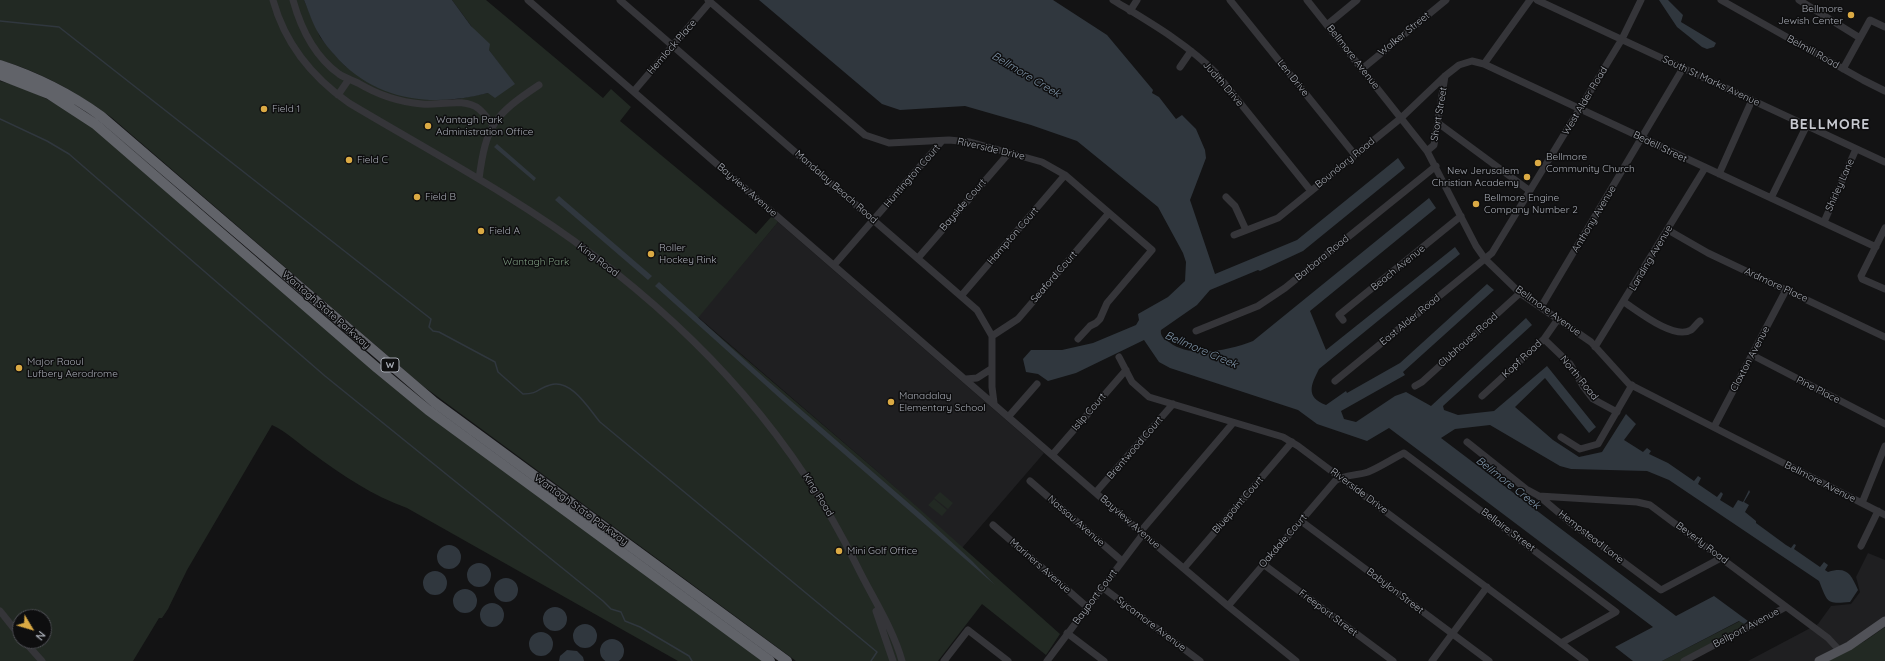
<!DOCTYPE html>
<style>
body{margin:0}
#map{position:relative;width:1885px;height:661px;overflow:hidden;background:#131314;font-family:Quicksand,sans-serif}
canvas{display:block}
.north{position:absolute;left:12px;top:609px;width:40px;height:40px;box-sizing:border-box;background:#0e0e0f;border:1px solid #4b4c51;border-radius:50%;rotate:128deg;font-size:11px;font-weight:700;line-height:16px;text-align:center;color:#a6aab3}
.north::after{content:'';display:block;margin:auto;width:14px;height:18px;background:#dbaa44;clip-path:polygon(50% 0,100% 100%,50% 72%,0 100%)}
</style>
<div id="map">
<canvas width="1885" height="661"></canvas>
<div class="north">N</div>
</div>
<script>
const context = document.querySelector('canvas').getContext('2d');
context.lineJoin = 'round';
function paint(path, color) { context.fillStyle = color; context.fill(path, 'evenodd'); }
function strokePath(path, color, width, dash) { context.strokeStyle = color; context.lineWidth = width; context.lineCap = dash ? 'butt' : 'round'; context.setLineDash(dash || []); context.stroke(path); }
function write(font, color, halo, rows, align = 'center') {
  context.font = font + ' Quicksand,sans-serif'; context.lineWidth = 3; context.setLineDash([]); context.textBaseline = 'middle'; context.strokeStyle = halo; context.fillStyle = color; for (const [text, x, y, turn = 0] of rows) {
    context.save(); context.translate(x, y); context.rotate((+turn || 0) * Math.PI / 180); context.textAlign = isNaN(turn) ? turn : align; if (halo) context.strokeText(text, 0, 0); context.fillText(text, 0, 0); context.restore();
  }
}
paint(new Path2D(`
 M778 222 1044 453 962 548 878 472 698 317Z
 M1868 553 1885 560V627L1865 641 1826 661H1748L1818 624 1831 606 1851 604 1860 592 1856 577Z`), '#1f1f21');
paint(new Path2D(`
 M0 0H304L320 37 333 53 345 66 375 86 452 100 488 93 514 84 452 0H486L603 98 611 89 631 107 620 121 756 234 772 216 778 222 698 318 878 472 1060 634 1046 655 982 604 938 661H796L423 386 111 117C75 91 43 73 0 60Z
 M0 81C36 90 67 109 97 130L365 363 763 661H678L407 508C373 496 342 475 312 453 299 444 287 432 272 425L187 570 168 609 162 618H159L133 661H0ZM20 617H44V641H20Z
 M940 492 953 503 948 509 934 498Z
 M934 499 947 510 942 516 928 505Z
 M1740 621 1747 627 1683 661H1662Z
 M1885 627V661H1826L1865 641Z`), '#222923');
paint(new Path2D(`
 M304 0H452L471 26 490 44 489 50 515 84 495 98 488 93C434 107 380 102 339 60 333 53 325 45 320 36 313 25 309 12 304 0Z
 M759 0H1053L1107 35 1153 90 1152 93 1159 97 1176 119 1182 115 1196 129 1205 150 1206 158 1190 200 1215 274 1297 240 1398 158 1405 168 1303 251 1260 271 1258 270 1210 290 1197 305 1161 330C1160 336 1164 339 1169 342 1190 359 1230 350 1253 341L1429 198 1436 208 1310 311 1326 350 1455 247 1460 254 1319 369C1311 385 1305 397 1326 405L1346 391 1347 393 1400 363 1487 284 1494 290 1403 372 1405 375 1341 411 1344 419 1356 422 1395 396 1406 392 1431 406 1526 318 1532 325 1443 406 1444 410 1458 415 1494 411 1547 366 1596 427 1589 433 1545 378 1515 407 1553 440 1579 457 1602 452 1626 414 1636 424 1624 440 1643 452 1647 448 1651 451 1649 454 1668 463 1694 481 1698 476 1701 478 1698 484 1717 497 1721 492 1723 494 1720 500 1733 508 1738 500 1743 502 1749 490 1750 492 1744 502 1749 505 1745 512 1756 521V523L1786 545 1791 548 1794 544 1796 545 1794 549 1820 567 1824 562 1828 565 1825 570 1828 572C1847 566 1851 574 1858 590L1850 602C1826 604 1828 603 1819 581L1669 480 1647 471 1571 469 1560 466 1490 425 1455 429 1441 438 1676 616 1714 596 1748 621 1744 624 1739 621 1662 661H1633L1615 647 1653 627 1389 428 1367 441 1317 424 1298 410 1170 368 1159 362 1144 340 1076 373 1048 381 1038 374 1026 372 1023 359 1031 350H1062L1093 343 1136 325 1139 320 1138 314 1168 297 1185 281 1186 262 1183 253 1158 207 1077 141 1031 125 965 106 900 110 882 104Z
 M1659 0H1668L1683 15 1681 22 1716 43 1714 47 1707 49 1702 47 1677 27Z
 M497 144 536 178 534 181 494 147Z
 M559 196 652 276 648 280 555 200Z
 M659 282 768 381 920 513 972 561 995 585 783 401 655 286Z
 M437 557a12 12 0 1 1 24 0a12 12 0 1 1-24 0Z
 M467 575a12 12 0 1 1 24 0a12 12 0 1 1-24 0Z
 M423 583a12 12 0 1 1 24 0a12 12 0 1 1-24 0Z
 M494 590a12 12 0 1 1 24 0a12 12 0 1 1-24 0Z
 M453 601a12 12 0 1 1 24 0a12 12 0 1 1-24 0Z
 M480 615a12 12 0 1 1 24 0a12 12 0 1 1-24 0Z
 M543 619a12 12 0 1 1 24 0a12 12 0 1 1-24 0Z
 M573 636a12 12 0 1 1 24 0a12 12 0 1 1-24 0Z
 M529 644a12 12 0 1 1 24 0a12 12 0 1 1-24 0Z
 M600 651a12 12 0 1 1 24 0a12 12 0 1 1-24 0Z
 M567 650 577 651 583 657 584 661H559L560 656Z`), '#30373e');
strokePath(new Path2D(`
 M0 21 59 27 431 319 429 327 433 331 439 332 495 362 498 372 523 394C539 394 538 388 550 385 571 378 589 409 600 422L877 652 871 661
 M0 119 47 141 69 154 325 376 603 601 611 609 621 612 625 621 640 627 689 656 692 661`), '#30373e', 1.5);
strokePath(new Path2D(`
 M273 0C285 44 312 77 349 103 431 152 517 197 593 255 705 340 795 439 857 566 872 597 893 628 902 661
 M293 0C301 29 314 56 339 74 345 78 352 80 358 83 378 95 399 102 422 104 439 106 464 97 479 109 484 113 489 120 493 125
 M528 0 1143 534 1228 606 1296 661
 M620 0 977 310 992 336V387L994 403
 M708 0 865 135 889 143 949 140 970 142 1042 162 1065 175 1152 250 1107 303 1100 319 1096 323 1090 326 1078 339
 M1113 0C1149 22 1186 43 1216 73L1311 191
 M1230 0 1355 155
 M1307 0 1427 151 1476 246 1485 259 1520 293 1591 342 1629 384 1885 515
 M1537 0 1885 162
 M1721 0 1863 80 1885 91
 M1799 0 1860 38
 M1130 11 1137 0
 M1328 24 1357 0
 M1484 64 1530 0
 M1180 67 1191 51
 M1362 69 1446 0
 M1843 69 1870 20 1885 27
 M634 91 710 2
 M338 95 349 79
 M1438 123 1530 191
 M1427 151 1434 145 1445 76
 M1719 174 1752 100
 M479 179C486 125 494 115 539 85
 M1226 197 1235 206 1246 230
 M1771 198 1807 125
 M1824 222 1856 149
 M1885 228 1861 276 1862 279 1885 289
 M1668 230 1708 253 1885 337
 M1234 235 1278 218 1401 118 1445 76 1459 65 1472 61 1484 64 1876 247
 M918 258 1009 153
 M834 265 942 141
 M961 296 1065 175
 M1624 302C1639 312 1674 340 1691 330 1694 328 1697 323 1700 321
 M1541 307 1683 68
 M1343 320 1339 315 1461 216
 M1196 331 1258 306 1285 288 1436 166
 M992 336 1018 319 1109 213
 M1544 339 1570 364 1583 386 1593 399 1617 412
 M1595 347 1705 168
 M1752 355 1885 424
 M1119 357 1132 382 1149 397 1283 437 1298 446 1585 661
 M966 379 977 378 991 369
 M1335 381 1492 253 1622 39 1641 0
 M1415 386 1422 382 1520 293
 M1482 396 1544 339 1558 319
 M1009 416 1037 384
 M1714 427 1786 290
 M1561 437 1580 449 1598 444 1632 385
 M1467 442 1526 489 1539 496 1571 523 1661 590 1721 558
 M1053 454 1126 370
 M1030 481 1122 561
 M1096 492 1173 404
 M1539 496 1637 502 1650 505 1828 638 1840 651
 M1862 503 1885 446
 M1301 521 1489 661
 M993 525 1087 607
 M1141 531 1233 423
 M1861 546 1878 511
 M1263 564 1393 661
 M1184 568 1292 442
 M1102 587 1200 661
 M1228 606 1335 481C1344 474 1357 476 1368 472 1380 467 1392 459 1404 453L1616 612 1561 643
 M0 611 20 636
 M876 611 893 661
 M1067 633 1104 661
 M24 641 42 661
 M944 661 968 630 1008 661
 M1047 661 1143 534
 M1432 661 1487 587
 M1684 661 1786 607`), '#353539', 7);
strokePath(new Path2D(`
 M1819 661 1849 646 1885 621`), '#515258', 9);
strokePath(new Path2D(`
 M0 65C37 77 69 93 101 116L434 402 787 661
 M0 75 49 94 95 124 377 368 428 410 770 661`), '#616369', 10);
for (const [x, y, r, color] of [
 [1851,15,4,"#dbaa44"],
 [264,109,4,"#dbaa44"],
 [428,126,4,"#dbaa44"],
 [349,160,4,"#dbaa44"],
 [1538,163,4,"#dbaa44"],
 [1527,177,4,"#dbaa44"],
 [417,197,4,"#dbaa44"],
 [1476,204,4,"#dbaa44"],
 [481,231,4,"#dbaa44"],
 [651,254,4,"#dbaa44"],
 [19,368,4,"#dbaa44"],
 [891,402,4,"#dbaa44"],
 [839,551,4,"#dbaa44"]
]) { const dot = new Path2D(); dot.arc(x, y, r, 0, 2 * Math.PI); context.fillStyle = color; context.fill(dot); strokePath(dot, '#0e0e0f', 1.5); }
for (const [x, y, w] of [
 [390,365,18]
]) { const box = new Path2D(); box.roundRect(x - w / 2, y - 7, w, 14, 3); context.fillStyle = '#0e0e0f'; context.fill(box); strokePath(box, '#a6aab3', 1); }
write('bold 9px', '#a6aab3', null, [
 ["W",390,365]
]);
write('10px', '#a6aab3', '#0e0e0f', [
 ["Bellmore",1843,9,"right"],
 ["Jewish Center",1843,21,"right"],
 ["Field 1",272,109],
 ["Wantagh Park",436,120],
 ["Administration Office",436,132],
 ["Bellmore",1546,157],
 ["Community Church",1546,169],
 ["Field C",357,160],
 ["New Jerusalem",1519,171,"right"],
 ["Christian Academy",1519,183,"right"],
 ["Field B",425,197],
 ["Bellmore Engine",1484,198],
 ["Company Number 2",1484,210],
 ["Field A",489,231],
 ["Roller",659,248],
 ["Hockey Rink",659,260],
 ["Major Raoul",27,362],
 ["Lufbery Aerodrome",27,374],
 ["Manadalay",899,396],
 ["Elementary School",899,408],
 ["Mini Golf Office",847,551]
], 'left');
write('10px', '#a6aab3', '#0e0e0f', [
 ["Walker Street",1404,34,-39],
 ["Hemlock Place",672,47,-49],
 ["Belmill Road",1813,52,29],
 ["Bellmore Avenue",1353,57,52],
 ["Len Drive",1293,78,51],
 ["South St Marks Avenue",1711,81,25],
 ["Judith Drive",1223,84,49],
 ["West Alder Road",1585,101,-59],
 ["Short Street",1439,114,-80],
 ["Bedell Street",1660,147,26],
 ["Riverside Drive",991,149,13],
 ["Boundary Road",1345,163,-39],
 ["Huntington Court",912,176,-49],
 ["Shirley Lane",1840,185,-66],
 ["Mandalay Beach Road",836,187,41],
 ["Bayview Avenue",747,190,41],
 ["Bayside Court",963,205,-49],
 ["Anthony Avenue",1594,219,-59],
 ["Hampton Court",1013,236,-49],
 ["Barbara Road",1322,258,-39],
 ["Landing Avenue",1651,258,-59],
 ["King Road",598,260,37],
 ["Beach Avenue",1398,268,-39],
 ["Seaford Court",1054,277,-49],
 ["Ardmore Place",1776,285,25],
 ["Wantagh State Parkway",326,310,41],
 ["Bellmore Avenue",1548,311,36],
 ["East Alder Road",1410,320,-39],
 ["Clubhouse Road",1468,340,-42],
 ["Kopf Road",1522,359,-43],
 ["Claxton Avenue",1750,359,-62],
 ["North Road",1579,378,51],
 ["Pine Place",1818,390,27],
 ["Islip Court",1089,412,-49],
 ["Brentwood Court",1135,448,-49],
 ["Bellmore Avenue",1820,482,27],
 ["Riverside Drive",1359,491,37],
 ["King Road",818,495,58],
 ["Bluepoint Court",1238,505,-49],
 ["Wantagh State Parkway",581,510,36],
 ["Nassau Avenue",1076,521,41],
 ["Bayview Avenue",1130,522,41],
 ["Bellaire Street",1508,530,37],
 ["Hempstead Lane",1591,537,38],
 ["Oakdale Court",1283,541,-49],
 ["Beverly Road",1702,543,37],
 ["Mariners Avenue",1040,566,41],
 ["Babylon Street",1395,591,37],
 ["Bayport Court",1095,597,-53],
 ["Freeport Street",1328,613,37],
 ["Sycamore Avenue",1151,624,37],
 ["Bellport Avenue",1746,628,-28]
]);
write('10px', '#7f9c81', '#0e0e0f', [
 ["Wantagh Park",536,262]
]);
write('italic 11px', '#8197ab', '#0e0e0f', [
 ["Bellmore Creek",1026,75,31],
 ["Bellmore Creek",1201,350,23],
 ["Bellmore Creek",1508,483,38]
]);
context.letterSpacing = '1px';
write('bold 14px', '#c7c9d0', '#0e0e0f', [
 ["BELLMORE",1830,125]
]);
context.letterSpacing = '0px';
</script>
